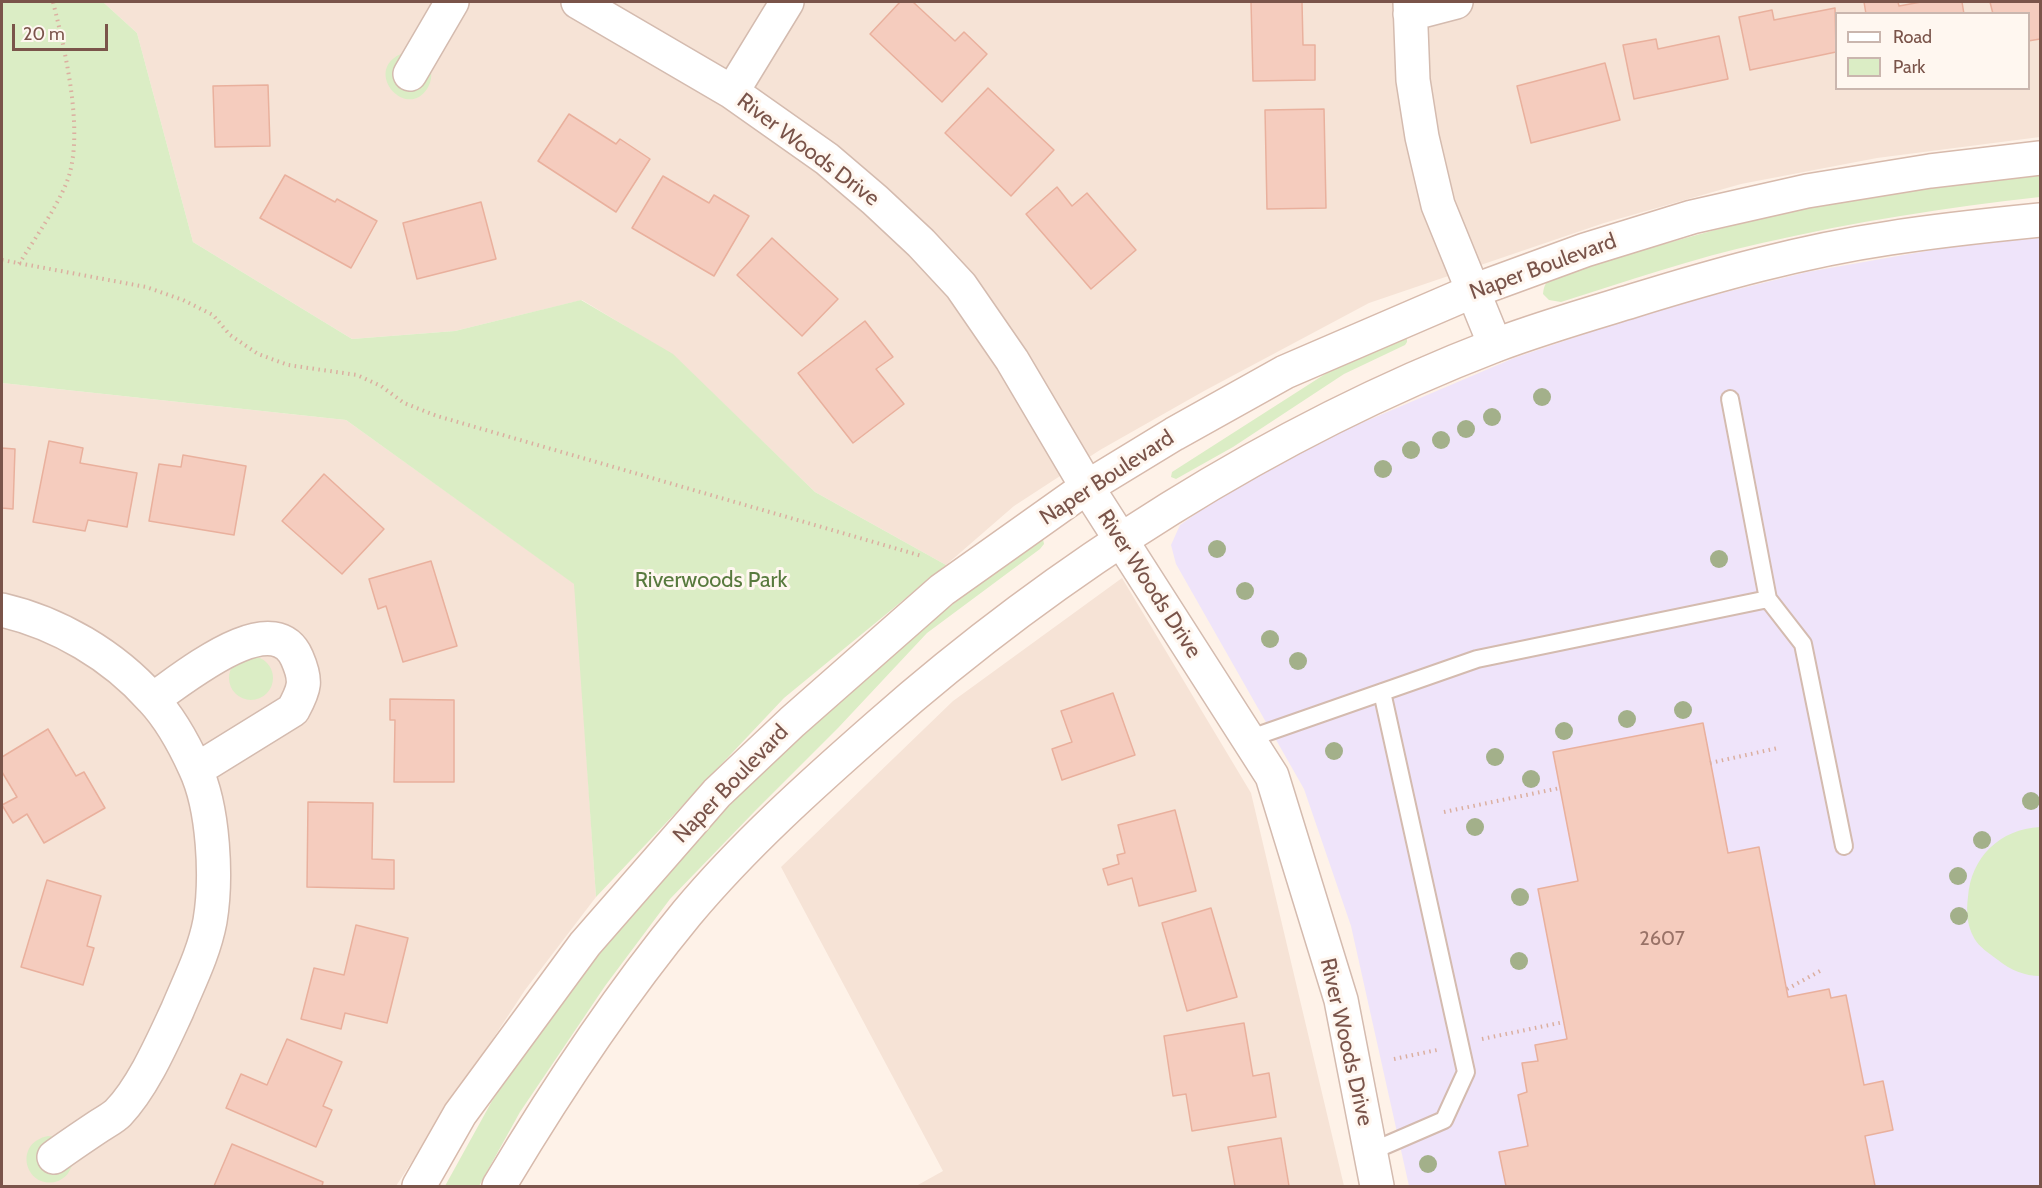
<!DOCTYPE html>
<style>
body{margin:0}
#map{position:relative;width:2042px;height:1188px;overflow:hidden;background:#fef2e8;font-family:Cabin,sans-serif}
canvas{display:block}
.frame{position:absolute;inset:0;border:3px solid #7a544a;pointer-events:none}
.legend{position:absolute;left:1835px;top:12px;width:195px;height:78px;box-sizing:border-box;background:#fff7f0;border:2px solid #cab6ae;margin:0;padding:8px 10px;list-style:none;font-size:18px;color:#7a544a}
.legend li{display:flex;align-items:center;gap:12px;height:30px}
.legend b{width:30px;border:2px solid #cab6ae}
.scale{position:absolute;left:12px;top:24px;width:96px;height:27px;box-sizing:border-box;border:3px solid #7a544a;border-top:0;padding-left:8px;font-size:18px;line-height:21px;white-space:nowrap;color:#7a544a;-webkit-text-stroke:4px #fff7f0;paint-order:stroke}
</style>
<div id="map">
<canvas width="2042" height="1188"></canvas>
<div class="frame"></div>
<ul class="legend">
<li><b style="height:8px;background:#fff"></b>Road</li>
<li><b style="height:16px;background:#dbedc5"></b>Park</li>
</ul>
<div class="scale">20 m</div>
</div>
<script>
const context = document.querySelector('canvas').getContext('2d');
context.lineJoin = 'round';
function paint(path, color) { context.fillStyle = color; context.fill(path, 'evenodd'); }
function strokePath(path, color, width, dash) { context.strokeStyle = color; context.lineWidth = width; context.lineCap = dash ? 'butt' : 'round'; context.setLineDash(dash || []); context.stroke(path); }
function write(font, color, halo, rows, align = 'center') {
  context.font = font + ' Cabin,sans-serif'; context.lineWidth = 6; context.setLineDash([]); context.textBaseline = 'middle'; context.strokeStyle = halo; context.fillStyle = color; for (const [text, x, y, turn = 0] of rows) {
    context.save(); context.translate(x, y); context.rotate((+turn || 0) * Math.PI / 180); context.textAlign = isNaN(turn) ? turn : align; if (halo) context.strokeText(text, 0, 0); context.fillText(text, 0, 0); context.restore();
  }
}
paint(new Path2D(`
 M103 2H2040V137L1877 158 1741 184 1604 223 1369 303 1204 391 1100 450 1014 506 946 565 815 492 673 355 582 300 455 331 352 339 193 242 137 33ZM1836 14H2028V88H1836Z
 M2 383 346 420 575 584 596 897 525 990 396 1186H2Z
 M1122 578 1251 793 1344 1186H916L943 1171 781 867 953 701Z`), '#f6e3d6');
paint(new Path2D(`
 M2040 238V1186H1409L1351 926 1304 789 1176 564 1171 545 1180 525 1217 499 1338 433 1514 358 1658 309 1807 272 1955 246Z`), '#efe4fa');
paint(new Path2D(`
 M2 2H103L137 33 193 242 352 339 455 331 581 300 673 354 815 492 946 565 784 698 596 897 574 584 346 420 2 383Z
 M406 52 430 66C432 74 432 81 427 89 405 122 359 67 406 52Z
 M2040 173V197C1947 207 1854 222 1762 243 1694 258 1628 281 1561 302L1549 300 1543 294C1544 285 1546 281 1554 276 1639 251 1723 226 1810 207 1886 191 1963 182 2040 173Z
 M1407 337V342L1405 345 1344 374 1233 447 1176 479 1171 477 1172 472 1333 369 1354 358Z
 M1043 539 1044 544 1040 549 927 633 838 728 755 811 670 899 605 986 520 1112 479 1186H445L492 1101 557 1008 634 909 716 819 812 722 903 643 1028 546 1038 540Z
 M229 678a22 22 0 1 1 44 0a22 22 0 1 1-44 0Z
 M2040 827V976C2025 976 2010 970 1998 960 1990 954 1979 947 1974 938 1967 925 1966 912 1968 897 1971 857 2000 829 2040 827Z
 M48 1136 56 1137 73 1161C71 1171 66 1179 55 1182 25 1188 13 1143 48 1136Z`), '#dbedc5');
const building = new Path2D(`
 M900 2H913L955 41 964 32 987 54 942 102 870 34Z
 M1251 2H1302L1303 45H1315V80L1253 81Z
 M1864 2H1898L1899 6 1921 2H1962L1964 14H1866Z
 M1990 2H2040V39L2028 41V14H1993Z
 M1835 8 1836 52 1750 70 1739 17 1772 10 1774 20Z
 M1719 36 1728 79 1634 99 1623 45 1656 39 1658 49Z
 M1605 63 1620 120 1531 143 1517 86Z
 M268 85 270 146 215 147 213 86Z
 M988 88 1054 150 1011 196 945 133Z
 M1324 109 1326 208 1267 209 1265 110Z
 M569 114 616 144 620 139 650 159 616 212 538 161Z
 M285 175 335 202 337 199 377 221 351 268 260 218Z
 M663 176 709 203 714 195 749 216 714 276 632 228Z
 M1057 187 1072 206 1087 193 1136 250 1091 289 1026 214Z
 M481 202 496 259 417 279 403 223Z
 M772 238 838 299 802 336 737 275Z
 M865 321 893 357 876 369 904 404 853 443 798 373Z
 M49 441 83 448 80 463 137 473 127 527 88 520 85 531 33 522Z
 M2 448 15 449 13 509 2 508Z
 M183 455 246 466 234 535 149 521 159 464 181 467Z
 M324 474 384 529 342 574 282 521Z
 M431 561 457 646 403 662 386 606 378 609 369 579Z
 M1113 693 1135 755 1062 780 1052 749 1072 742 1061 711Z
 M390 699 454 700V782H394L395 720H390Z
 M1703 723 1728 853 1759 847 1788 997 1829 989 1831 998 1846 995 1864 1085 1883 1081 1893 1130 1865 1136 1875 1186H1506L1499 1152 1528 1146 1518 1095 1527 1092 1522 1063 1538 1061 1535 1045 1567 1039 1538 889 1578 881 1553 752Z
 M48 729 76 776 84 772 105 808 44 843 27 814 13 823 2 805 17 797 2 772V757Z
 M308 802 373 803 372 859 394 860V889L307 887Z
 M1175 810 1196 891 1139 906 1132 878 1108 885 1103 869 1119 864 1117 855 1125 853 1118 825Z
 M47 880 101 896 87 946 94 948 83 985 21 967Z
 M1211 908 1237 997 1187 1011 1162 923Z
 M356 925 408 938 387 1023 345 1013 341 1029 301 1019 314 968 344 975Z
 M1244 1023 1253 1076 1269 1073 1276 1117 1192 1131 1186 1094 1173 1096 1164 1036Z
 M287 1039 342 1062 323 1106 332 1110 316 1147 226 1108 241 1074 267 1085Z
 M1281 1138 1289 1186H1235L1228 1147Z
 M232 1144 323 1182 322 1186H214Z`);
paint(building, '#f5ccbe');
strokePath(building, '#e9b09d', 1.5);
const service = new Path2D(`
 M1768 599 1803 644 1844 846
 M1248 739 1477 659 1768 599 1730 399
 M1370 1152 1444 1120 1466 1072 1382 692`);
const minor = new Path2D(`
 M578 2 732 92 827 159 875 200 921 243 961 286 1012 360 1087 487 1272 776 1341 1000 1377 1186
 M1410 2 1413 80 1422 137 1438 205 1495 345
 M1410 14 1456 2
 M410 74 452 2
 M732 92 787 2
 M2 610C58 623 113 655 152 699 169 717 185 746 195 768 214 808 217 879 210 921 204 953 189 982 177 1011 162 1043 143 1087 118 1113 113 1118 105 1122 99 1126 84 1136 69 1146 54 1157
 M153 699C182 680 273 603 297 658 307 681 305 688 293 710L196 770`);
const secondary = new Path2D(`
 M419 1186 460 1114 585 944 717 793 792 722 942 590 1087 487 1174 434 1285 372 1473 291 1585 250 1692 217 1807 191 1930 171 2040 158
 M499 1186C555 1092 617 998 687 913 744 845 811 785 877 727 1057 568 1272 431 1496 345 1541 328 1586 315 1632 301 1716 275 1802 251 1890 238 1940 230 1990 225 2040 220`);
strokePath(service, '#d4bbaf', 20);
strokePath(minor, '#d4bbaf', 36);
strokePath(secondary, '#d7baac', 36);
strokePath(new Path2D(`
 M2 260 146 287 183 300 213 315 230 335 258 354 288 365 357 375 381 386 404 403 437 416 922 556
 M19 264C35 238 54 212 66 184 86 137 65 50 53 2
 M1710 763 1778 748
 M1444 812 1560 788
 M1787 989 1820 971
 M1482 1039 1564 1022
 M1394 1059 1437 1050`), '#dbafa0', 4, [1.5, 4.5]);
strokePath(service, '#fff', 16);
strokePath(minor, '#fff', 33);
strokePath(secondary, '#fff', 33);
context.fillStyle = '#a3b08a';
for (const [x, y] of [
 [1542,397],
 [1492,417],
 [1466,429],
 [1441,440],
 [1411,450],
 [1383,469],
 [1217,549],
 [1719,559],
 [1245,591],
 [1270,639],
 [1298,661],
 [1683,710],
 [1627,719],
 [1564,731],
 [1334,751],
 [1495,757],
 [1531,779],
 [2031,801],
 [1475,827],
 [1982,840],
 [1958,876],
 [1520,897],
 [1959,916],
 [1519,961],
 [1428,1164]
]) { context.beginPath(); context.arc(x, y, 9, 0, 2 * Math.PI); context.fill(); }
write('20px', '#997267', null, [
 ["2607",1662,939]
]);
write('22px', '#7a544a', '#fff7f0', [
 ["River Woods Drive",808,150,37],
 ["Naper Boulevard",1543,267,-20],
 ["Naper Boulevard",1107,478,-33],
 ["River Woods Drive",1149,584,57],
 ["Naper Boulevard",731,784,-46],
 ["River Woods Drive",1346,1042,77]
]);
write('22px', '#587a3e', '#fff7f0', [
 ["Riverwoods Park",711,581]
]);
</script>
